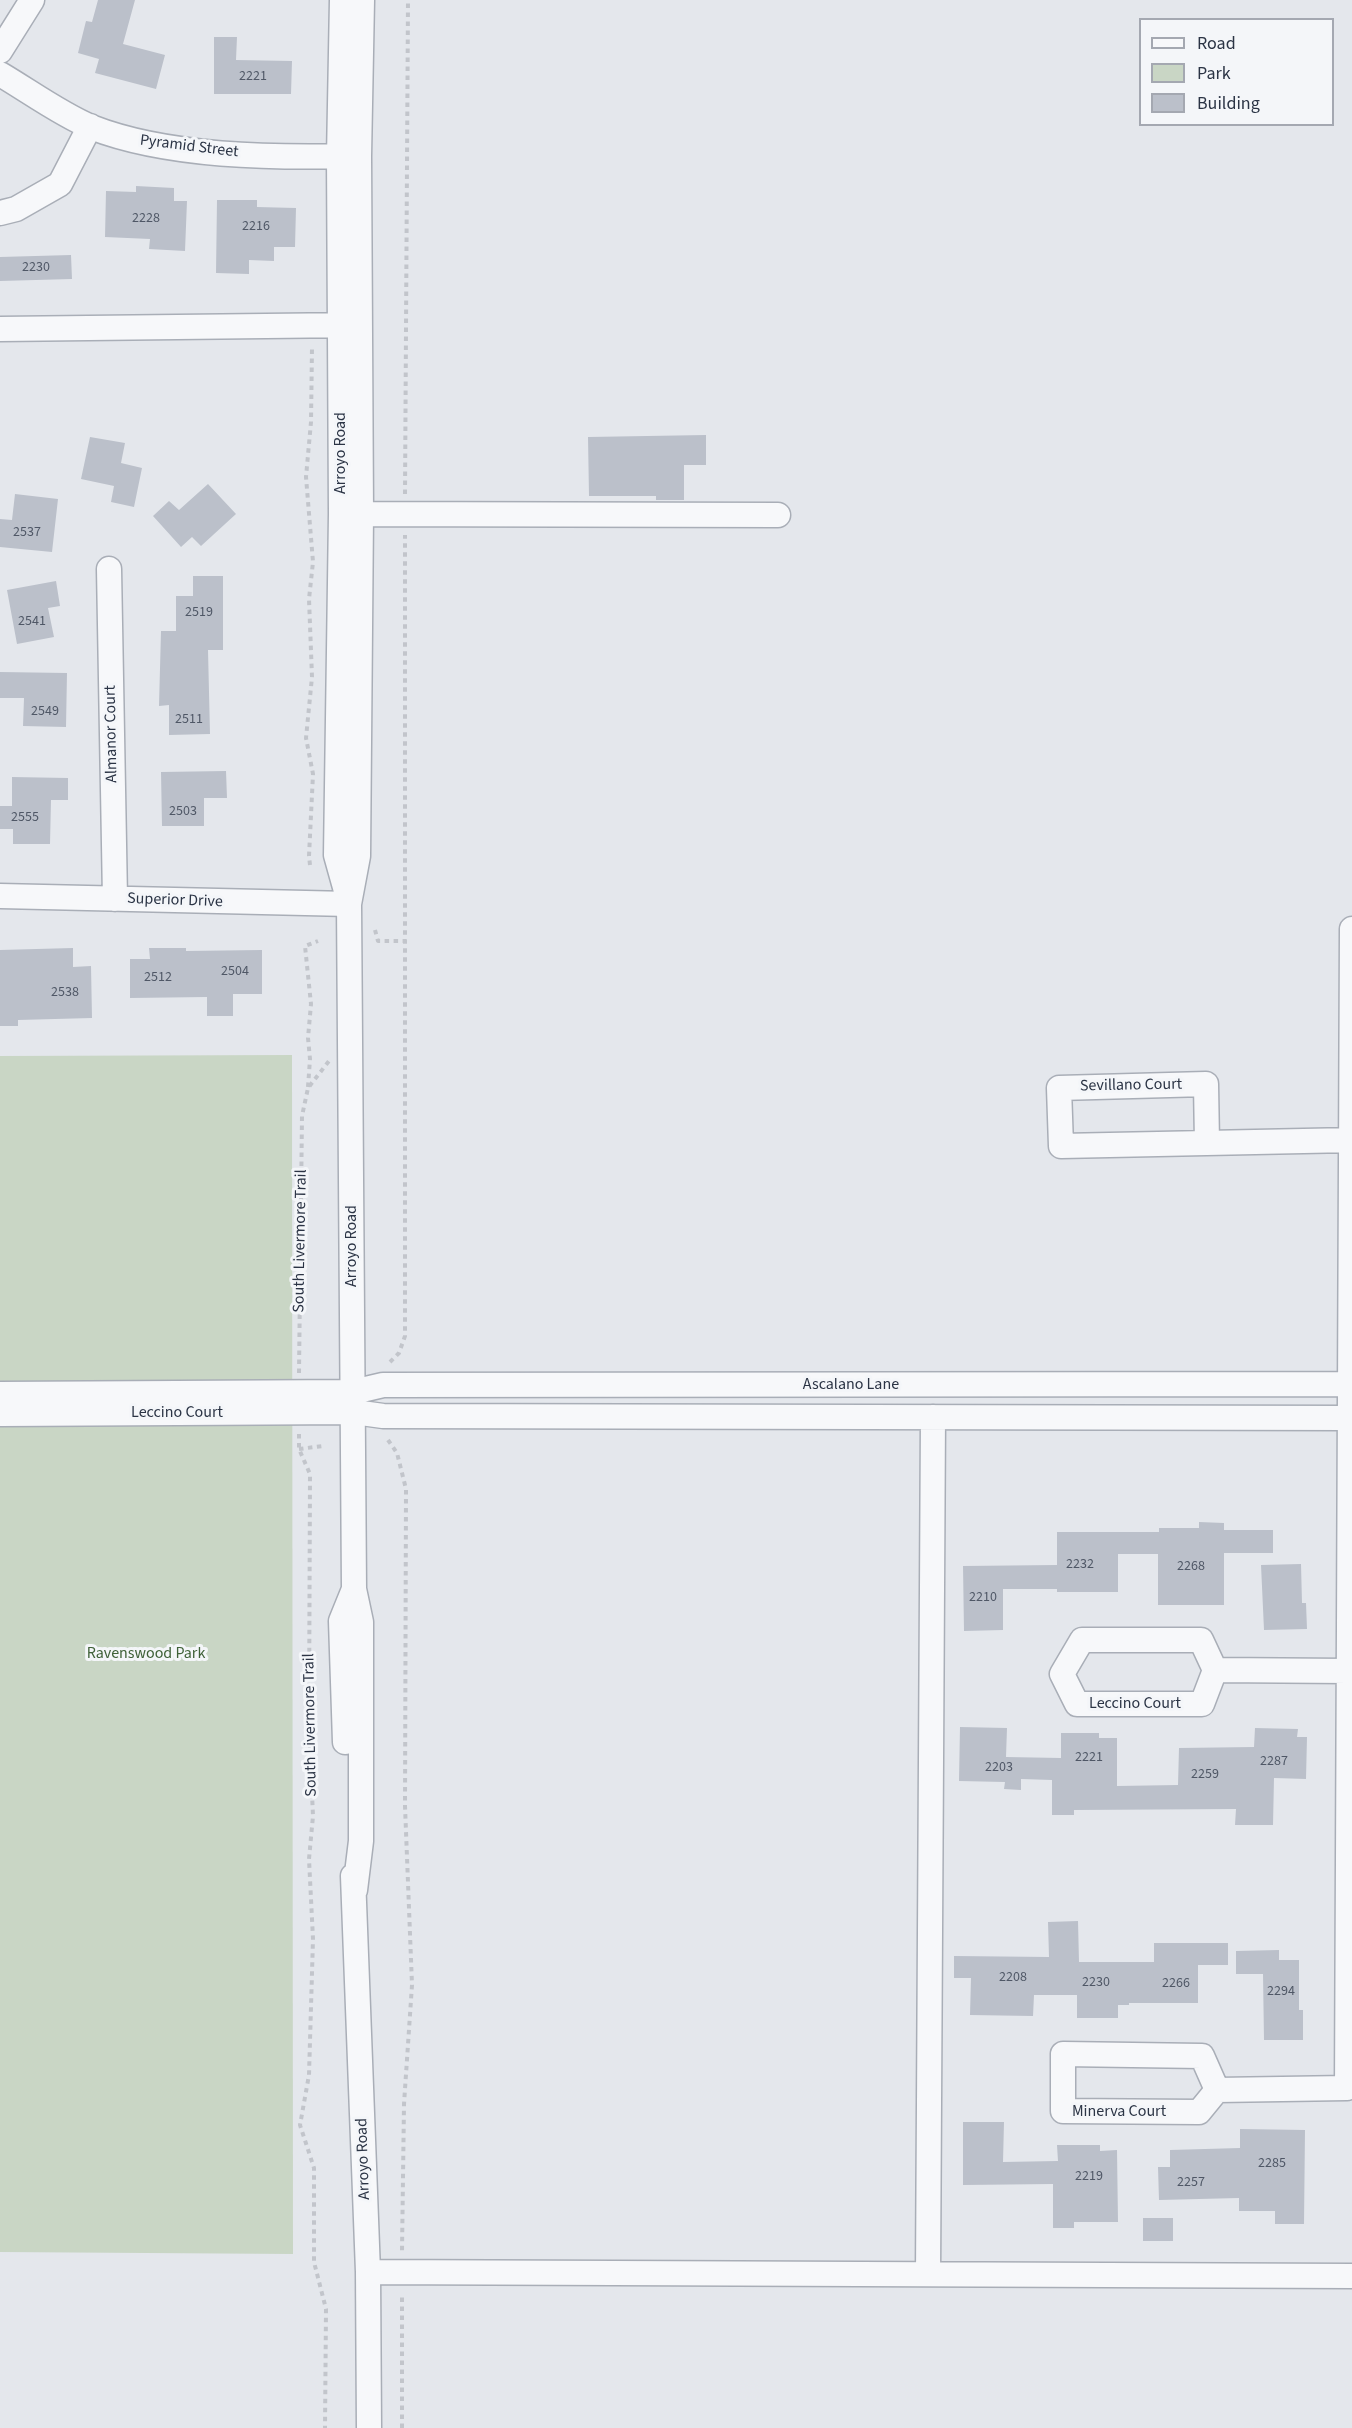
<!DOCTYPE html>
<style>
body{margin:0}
#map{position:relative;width:1352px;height:2428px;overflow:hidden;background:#e4e7ec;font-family:"Source Sans 3",sans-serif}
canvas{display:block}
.legend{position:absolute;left:1139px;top:18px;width:195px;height:108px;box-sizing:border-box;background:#f4f6f9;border:2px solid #a4a8b1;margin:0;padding:8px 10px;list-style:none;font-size:18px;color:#2b3445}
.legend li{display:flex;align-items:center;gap:12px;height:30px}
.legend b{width:30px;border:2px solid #a4a8b1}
</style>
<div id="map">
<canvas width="1352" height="2428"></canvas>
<ul class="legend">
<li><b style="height:8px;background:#f7f8fa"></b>Road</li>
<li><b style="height:16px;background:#c9d6c5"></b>Park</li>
<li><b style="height:16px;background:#bbc0ca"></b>Building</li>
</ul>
</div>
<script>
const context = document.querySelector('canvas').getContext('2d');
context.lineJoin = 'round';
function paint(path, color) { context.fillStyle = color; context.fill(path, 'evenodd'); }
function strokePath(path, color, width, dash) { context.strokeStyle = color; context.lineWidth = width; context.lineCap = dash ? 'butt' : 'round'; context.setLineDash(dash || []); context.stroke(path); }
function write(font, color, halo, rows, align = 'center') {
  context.font = font + ' "Source Sans 3",sans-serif'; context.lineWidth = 6; context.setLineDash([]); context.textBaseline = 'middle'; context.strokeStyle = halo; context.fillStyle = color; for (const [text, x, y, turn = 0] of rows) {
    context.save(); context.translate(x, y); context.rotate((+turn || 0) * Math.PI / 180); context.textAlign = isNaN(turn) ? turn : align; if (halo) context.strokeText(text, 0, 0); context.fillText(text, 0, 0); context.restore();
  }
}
paint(new Path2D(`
 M292 1055 293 2254 0 2252V1056Z`), '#c9d6c5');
paint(new Path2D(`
 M98 0H135L123 44 165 55 156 89 95 73 99 59 78 53 86 21 92 22Z
 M214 37H237L236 60 292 61 291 94H214Z
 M136 186 174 188V201H187L185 251 149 249 150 239 105 237 106 191 136 192Z
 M217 200H257V207L296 208 295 247H274V261L249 260V274L216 273Z
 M71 255 72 279 0 281V257Z
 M706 435V465H684V500H656V496H589L588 437Z
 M90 437 125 443 121 463 142 468 134 507 111 502 114 486 81 479Z
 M208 484 236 514 201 546 192 537 181 547 153 516 169 501 179 510Z
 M15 494 58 499 52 552 0 547V519L12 520Z
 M193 576H223V650H208L210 734 169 735V705L159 706 161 631H176V596H193Z
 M56 581 60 606 48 608 54 637 17 644 7 590Z
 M0 672 67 673 66 727 23 726 24 698H0Z
 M226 771 227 798H204V826H162L161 772Z
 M12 777 68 778V800H51L50 844H13V829H0V806H12Z
 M73 948V967L91 966 92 1018 18 1020V1026H0V950Z
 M149 948H186V951L262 950V994H233V1016H207V997L130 998V959H150Z
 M1199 1522 1224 1523V1530H1273V1553H1224V1605H1158V1554H1118V1592H1057V1589H1003V1630L964 1631 963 1566 1057 1565V1532H1159V1528H1199Z
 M1301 1564 1302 1603H1306L1307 1629 1264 1630 1261 1565Z
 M960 1727 1007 1728 1006 1757 1061 1758V1733H1099V1738H1117V1786L1178 1785 1179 1748 1254 1747 1255 1728 1298 1729 1297 1737H1307L1306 1779 1274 1778 1273 1825H1235L1236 1809 1074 1810V1815H1052V1780L1021 1779V1790L1004 1789 1005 1782 959 1781Z
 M1078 1921 1079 1962H1154V1943H1228V1965H1198V2003H1129V2005H1118V2018H1077V1995H1034L1033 2016 970 2015 971 1978H954V1956L1049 1957 1048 1922Z
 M1279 1950V1960H1299V2010H1303V2040H1264L1263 1974H1236V1951Z
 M963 2122H1004L1003 2162 1058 2161 1057 2145H1100V2151L1117 2150 1118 2222H1074V2228H1053V2184L963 2185Z
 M1240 2129 1305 2130 1304 2224H1275V2211H1239V2198L1159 2200 1158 2167H1170V2150L1240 2148Z
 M1143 2218H1173V2241H1143Z`), '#bbc0ca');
const minor = new Path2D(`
 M342 0 339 157 341 514 336 855 348 898
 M0 51 32 0
 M0 74C29 91 60 114 91 127 167 157 274 158 355 156
 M0 213 16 209 60 184 90 126
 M0 329 354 325
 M347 514 778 515
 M109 569 115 899
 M0 896 349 904
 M1207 1143 1206 1084 1059 1088 1061 1146 1352 1140
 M0 1394 353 1392 383 1385 1349 1384
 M0 1414 354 1412 383 1416 1349 1418
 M1215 1670 1201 1640H1082L1062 1674 1077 1704H1202L1215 1670 1348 1671
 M345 1742 341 1621 354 1589
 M353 1876 368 2272 369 2428
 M355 1890 361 1841V1622L354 1589 349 904 358 856 361 514 359 156 362 0
 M1217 2090 1202 2056 1063 2054V2111L1199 2112 1217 2090 1347 2088 1352 929
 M368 2272 1352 2276
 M928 2274 933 1417`);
strokePath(minor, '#a9aeb7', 27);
strokePath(new Path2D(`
 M405 494 408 0
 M310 865 309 856 313 774 306 738 312 677 309 599 313 562 306 477 311 422 312 347
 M375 930 378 941H406
 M308 1087 310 1059 308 1038 311 1004 305 946 318 941
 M390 1362 399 1353 405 1336V535
 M299 1373 302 1116 308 1088 329 1061
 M299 1434V1449L310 1474 309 1726 313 1816 309 1859 313 1939 309 2075 300 2125 314 2168V2262L326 2309 325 2428
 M388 1440 397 1453 406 1489 405 1806 412 1985 404 2104 402 2251
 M299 1449 323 1446
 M402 2428V2294`), '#c2c5cb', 4, [4.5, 4.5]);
strokePath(minor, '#f7f8fa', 24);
write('14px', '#4f5766', null, [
 ["2221",253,77],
 ["2228",146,219],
 ["2216",256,227],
 ["2230",36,268],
 ["2537",27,533],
 ["2519",199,613],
 ["2541",32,622],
 ["2549",45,712],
 ["2511",189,720],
 ["2503",183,812],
 ["2555",25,818],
 ["2504",235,972],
 ["2512",158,978],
 ["2538",65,993],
 ["2232",1080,1565],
 ["2268",1191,1567],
 ["2210",983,1598],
 ["2221",1089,1758],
 ["2287",1274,1762],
 ["2203",999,1768],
 ["2259",1205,1775],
 ["2208",1013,1978],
 ["2230",1096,1983],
 ["2266",1176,1984],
 ["2294",1281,1992],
 ["2285",1272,2164],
 ["2219",1089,2177],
 ["2257",1191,2183]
]);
write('16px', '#2b3445', '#f4f6f9', [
 ["Pyramid Street",189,147,7],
 ["Arroyo Road",341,453,-90],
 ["Almanor Court",112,734,-91],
 ["Superior Drive",175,901,2],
 ["Sevillano Court",1131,1086,-1],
 ["South Livermore Trail",301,1241,-89],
 ["Arroyo Road",352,1246,-90],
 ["Ascalano Lane",851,1385],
 ["Leccino Court",177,1413],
 ["Leccino Court",1135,1704],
 ["South Livermore Trail",311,1725,-91],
 ["Minerva Court",1119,2112],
 ["Arroyo Road",364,2159,-92]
]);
write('16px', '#3f6138', '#f4f6f9', [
 ["Ravenswood Park",146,1654]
]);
</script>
